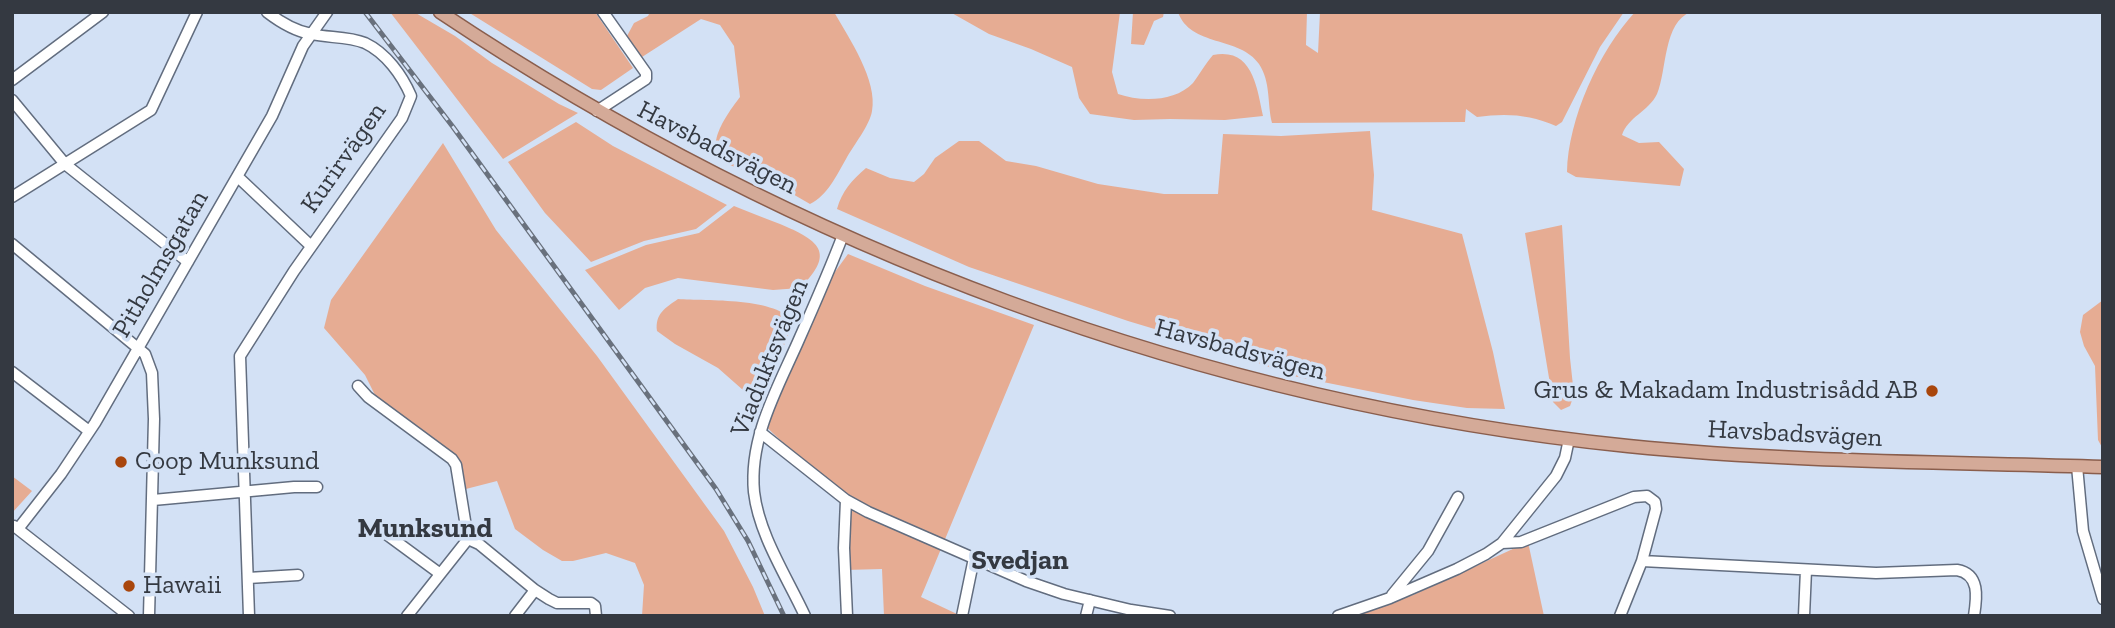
<!DOCTYPE html>
<meta charset="utf-8">
<style>
body{margin:0}
#map{position:relative;width:2115px;height:628px;overflow:hidden;background:#d3e1f5;font-family:"Zilla Slab",serif}
canvas{display:block}
.frame{position:absolute;inset:0;border:14px solid #343941;pointer-events:none}
</style>
<div id="map">
<canvas width="2115" height="628"></canvas>
<div class="frame"></div>
</div>
<script>
const context = document.querySelector('canvas').getContext('2d');
context.lineJoin = 'round';
function paint(path, color) { context.fillStyle = color; context.fill(path, 'evenodd'); }
function strokePath(path, color, width, dash) { context.strokeStyle = color; context.lineWidth = width; context.lineCap = dash ? 'butt' : 'round'; context.setLineDash(dash || []); context.stroke(path); }
function write(font, color, halo, rows, align = 'center') {
  context.font = font + ' "Zilla Slab",serif'; context.lineWidth = 7; context.setLineDash([]); context.textBaseline = 'middle'; context.strokeStyle = halo; context.fillStyle = color; for (const [text, x, y, turn = 0] of rows) {
    context.save(); context.translate(x, y); context.rotate((+turn || 0) * Math.PI / 180); context.textAlign = isNaN(turn) ? turn : align; if (halo) context.strokeText(text, 0, 0); context.fillText(text, 0, 0); context.restore();
  }
}
paint(new Path2D(`
 M390 12H414L455 36 492 63 559 104 578 113 503 159Z
 M468 12H595L633 68 601 90 592 89Z
 M650 12H834C849 38 878 81 872 111 870 125 853 146 846 159 836 176 828 195 810 204 791 193 772 182 752 173 744 169 734 168 726 163 701 148 728 113 740 97L734 46 720 25 701 19 642 57 627 36 634 23 648 16Z
 M950 12H1120L1112 72 1118 94C1141 102 1175 102 1193 83 1200 74 1205 64 1213 55 1253 47 1257 88 1263 116L1225 120 1170 119 1134 120 1090 114 1079 98 1072 67 1031 49 989 34Z
 M1133 12H1164L1163 17 1154 21 1144 45 1131 44Z
 M1178 12H1307L1306 45 1318 53 1320 12H1624L1600 47 1562 122 1556 126C1529 114 1505 113 1477 117L1466 109 1465 122 1272 123C1267 103 1271 82 1259 64 1240 36 1190 47 1178 12Z
 M1635 12H1691C1663 22 1667 71 1657 94 1649 111 1628 117 1622 135L1639 143 1659 142 1684 169 1680 186 1576 177 1567 172C1568 119 1599 51 1635 12Z
 M576 122 613 146 727 205 696 229 644 241 591 262 545 213 508 162Z
 M1370 131 1374 175 1372 210 1462 234 1493 352 1505 409 1467 408 1413 400 1293 376 1221 349 1128 321 969 267 837 209C842 191 852 180 866 168L890 178 914 182 924 174 935 158 959 141H979L1006 161 1036 166 1098 184 1164 194H1218L1223 134 1281 136Z
 M443 143 496 230 597 356 724 531 753 587 765 616H642L644 585 635 563 606 553 573 561H562L543 550 515 529 497 481 462 490 458 476 439 447 376 397 365 375 324 328 331 300Z
 M734 206C749 212 764 218 780 224 818 240 837 252 800 288L773 290 678 278 645 288 619 310 585 270 646 245 699 233Z
 M1562 225 1570 358 1574 395 1570 406 1561 410 1553 402 1525 233Z
 M848 254 925 286 1034 325 921 597 957 614 956 616H884L882 569 845 570 848 522 856 501 812 470 759 420 824 287Z
 M678 299C705 301 780 297 793 323L760 405 718 368 675 344 657 331C655 314 665 308 678 299Z
 M2103 300V449L2098 440 2095 366 2084 346 2080 332 2083 315Z
 M12 476 32 491 12 513Z
 M1528 542 1544 616H1347L1413 595Z`), '#e6ac93');
const minor = new Path2D(`
 M12 80 103 12
 M12 100 65 164 188 262
 M597 111 646 79V73L603 12
 M238 177 311 246
 M12 197 151 110 197 12
 M12 244 145 354 152 373 154 419 149 616
 M12 372 89 431
 M358 386 368 397 452 459 456 465 468 539
 M760 432 846 500 868 512 1026 581 1064 594 1131 610 1170 616
 M2077 466 2083 531 2103 599
 M153 500 294 487H317
 M846 500 844 548 847 616
 M14 526 129 616
 M18 529 61 474 95 423 272 116 303 46 327 12
 M386 534 439 573
 M1502 543 1521 542 1634 497 1647 496 1655 502 1656 509 1642 561
 M248 578 298 575
 M1392 595 1428 551 1458 497
 M249 616 240 356 294 271 402 118 411 96C402 75 386 53 365 43 348 36 328 38 311 34 295 31 280 22 267 12
 M407 616 468 539 479 544 535 590 549 599 557 603H591L595 606 596 616
 M515 616 535 590
 M805 616C787 577 759 535 754 492 749 439 776 391 797 344 813 308 829 272 843 235
 M962 616 974 558
 M1086 616 1090 600
 M1338 616 1390 598 1457 569 1486 554 1502 543 1556 476 1565 458 1569 439
 M1620 616 1642 561 1876 573 1957 570C1980 574 1977 597 1974 616
 M1804 616 1806 570`);
const major = new Path2D(`
 M440 12C795 249 1202 403 1628 446 1785 462 1944 462 2103 467`);
strokePath(minor, '#626d7f', 13);
strokePath(major, '#8a5e4d', 15);
strokePath(minor, '#fff', 10);
strokePath(major, '#d4aa98', 12);
const rail = new Path2D(`
 M365 12 453 127 716 489 748 541 784 616`);
strokePath(rail, '#69717d', 5);
strokePath(rail, '#d3e1f5', 2.5, [8]);
for (const [x, y, r, color] of [
 [1932,391,7,"#a9460c"],
 [121,462,7,"#a9460c"],
 [129,586,7,"#a9460c"]
]) { const dot = new Path2D(); dot.arc(x, y, r, 0, 2 * Math.PI); context.fillStyle = color; context.fill(dot); strokePath(dot, '#d3e1f5', 2.5); }
write('26px', '#343941', '#d3e1f5', [
 ["Havsbadsvägen",717,148,27],
 ["Kurirvägen",344,158,-55],
 ["Pitholmsgatan",161,264,-60],
 ["Havsbadsvägen",1240,350,15],
 ["Viaduktsvägen",770,358,-68],
 ["Havsbadsvägen",1795,434,3]
]);
write('26px', '#343941', '#d3e1f5', [
 ["Grus & Makadam Industrisådd AB",1918,391,"right"],
 ["Coop Munksund",135,462],
 ["Hawaii",143,586]
], 'left');
write('bold 28px', '#343941', '#d3e1f5', [
 ["Munksund",425,529],
 ["Svedjan",1020,561]
]);
</script>
